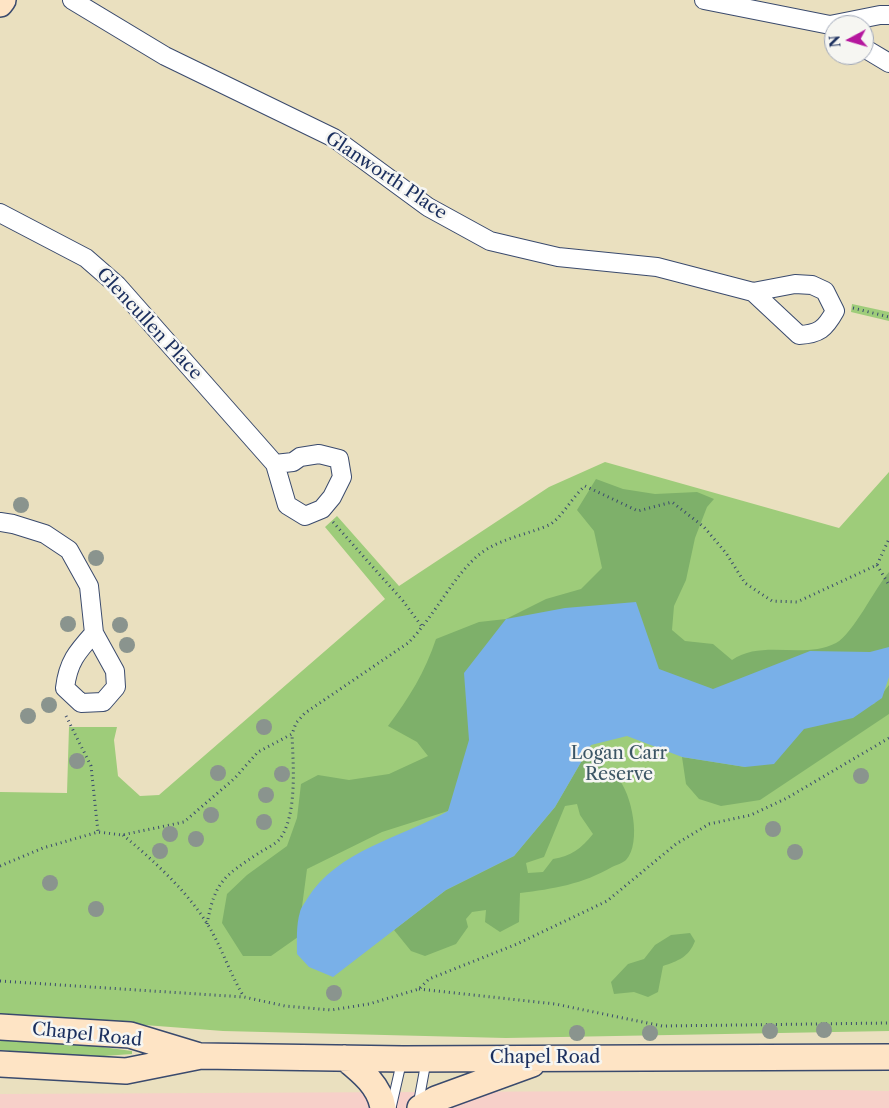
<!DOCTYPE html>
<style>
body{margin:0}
#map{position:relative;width:889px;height:1108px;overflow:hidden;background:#eae0bf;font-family:"Libre Caslon Text",serif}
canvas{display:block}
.north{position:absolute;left:824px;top:15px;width:50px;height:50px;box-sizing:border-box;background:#f6f6f2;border:1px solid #9ea6b7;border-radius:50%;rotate:264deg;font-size:14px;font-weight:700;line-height:20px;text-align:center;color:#1b2f5e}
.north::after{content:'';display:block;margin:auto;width:18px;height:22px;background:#b5179e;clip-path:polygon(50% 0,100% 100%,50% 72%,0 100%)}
</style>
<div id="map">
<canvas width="889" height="1108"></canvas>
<div class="north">N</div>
</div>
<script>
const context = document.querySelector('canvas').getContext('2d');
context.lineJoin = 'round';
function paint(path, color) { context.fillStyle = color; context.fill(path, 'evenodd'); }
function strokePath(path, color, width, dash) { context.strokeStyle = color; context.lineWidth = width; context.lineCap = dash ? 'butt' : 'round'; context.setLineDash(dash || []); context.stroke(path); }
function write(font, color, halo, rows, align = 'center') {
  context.font = font + ' "Libre Caslon Text",serif'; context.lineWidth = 5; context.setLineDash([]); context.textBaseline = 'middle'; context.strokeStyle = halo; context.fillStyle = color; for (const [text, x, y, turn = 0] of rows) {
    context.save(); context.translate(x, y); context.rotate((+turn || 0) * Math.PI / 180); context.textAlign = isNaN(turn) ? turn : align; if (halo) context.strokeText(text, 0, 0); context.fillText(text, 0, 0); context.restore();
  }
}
paint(new Path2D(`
 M838 1090 889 1091V1108H0V1094Z`), '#f7d0c9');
paint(new Path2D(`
 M852 304 889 312V321L851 312Z
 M605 462 839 528 889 472V1031L506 1038 223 1031 0 1014V792L67 793 69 727H117L114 740 118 776 140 796 159 795 385 599 325 527 337 516 399 586 549 487Z
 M0 1037 35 1038 132 1051V1054L76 1058 0 1050Z`), '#9ecc7a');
paint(new Path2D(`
 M596 479 623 489 655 494 697 492 714 499 707 507 695 538 686 580 674 606 672 630 685 641 713 644 732 660C763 639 803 660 836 643 853 634 875 588 889 572V656L474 762 448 811 382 832 307 869 298 937 271 956H243L222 923 227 894 247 875 287 846 297 818 301 784 318 775 349 780 389 774 428 756 417 742 388 726C409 698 425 672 436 639L479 622 506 619 546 599 581 589 602 568 594 531 577 510Z
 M889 685V714L760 800 721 806 699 799 686 784 682 757 745 767 809 718 874 704Z
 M584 757C595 762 608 768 617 777 632 793 642 843 626 860 623 863 616 865 612 867 583 884 553 889 520 893L519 922 500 932 485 922 486 910 472 912 466 919 468 927 456 944 425 956 411 951 394 930 446 890 514 856 555 807ZM577 804 580 815 593 834C581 849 571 856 553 859L543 872 528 873 526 863 544 857 565 806Z
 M690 933 695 941C689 957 678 961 663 966L658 992 648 997 634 992 614 994 611 982 628 964 644 959 655 945 671 935Z`), '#7eb06a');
paint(new Path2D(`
 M636 602 659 669 713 689 810 651 870 652 889 647V677L882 698 853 718 804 729 774 764 745 767 682 757 627 736 591 745 555 807 514 856 446 890 333 977 309 967 297 954C297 941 296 925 300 912 301 907 305 903 307 899 337 850 401 838 448 811L469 740 464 673 506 619 565 608Z`), '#79b0e8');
const lane = new Path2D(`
 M418 1105 426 1062
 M391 1108 402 1060`);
const street = new Path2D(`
 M72 0 165 56 334 138 428 207 490 241 558 257 657 267 753 292 795 284 812 285 825 291 835 311C825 329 819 334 799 335L753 292
 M704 0 830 25 880 15H889
 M864 48 889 63
 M0 213 86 258 117 285 275 464 287 505 305 516 322 509 332 497 342 477 339 459 319 454 300 457 293 462 275 464
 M0 522 13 524 45 534 69 550 89 586 94 633 115 671 116 687 103 702 81 703 65 688C68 662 77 652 94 633`);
const secondary = new Path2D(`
 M0 4 3 0
 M0 1027 130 1035 196 1055
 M345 1058C361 1071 380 1086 383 1108
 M0 1064 126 1071 201 1056 403 1059 889 1057
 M420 1108 436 1099 532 1064`);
strokePath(lane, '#3a4a6d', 11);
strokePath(street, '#3a4a6d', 20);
strokePath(secondary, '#3a4a6d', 28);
strokePath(new Path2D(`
 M853 308 889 317
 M333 522 403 601 423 628
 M877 565 889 585
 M66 716 91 766 98 832
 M123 835C153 860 187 891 208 925 222 948 230 974 244 997
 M0 866 43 848 98 832 122 835 184 822 235 778 258 752 292 734 296 723 305 713 408 643C434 617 455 573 481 553 502 538 526 535 549 525 562 518 572 497 585 486L638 511 672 502 704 527 726 553 745 583 772 601 797 602 877 565 889 539
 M207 924C215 881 224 876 259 853 265 849 274 845 279 840 298 816 293 763 292 734
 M0 981 244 997 285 1006 331 1010 369 1004 419 989 429 979 517 944 607 901 676 844 709 824 751 815 787 798 889 738
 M419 989 555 1004 662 1026 889 1023`), '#3a4a6d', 3, [1, 4]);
strokePath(lane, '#fff', 9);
strokePath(street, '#fff', 18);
strokePath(secondary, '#fee4c5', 25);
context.fillStyle = '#8a948e';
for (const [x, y] of [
 [21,505],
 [96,558],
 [68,624],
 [120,625],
 [127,645],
 [49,705],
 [28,716],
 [264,727],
 [77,761],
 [218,773],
 [282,774],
 [861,776],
 [266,795],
 [211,815],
 [264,822],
 [773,829],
 [170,834],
 [196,839],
 [160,851],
 [795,852],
 [50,883],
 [96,909],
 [334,993],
 [824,1030],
 [770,1031],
 [577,1033],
 [650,1033]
]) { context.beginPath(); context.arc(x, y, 8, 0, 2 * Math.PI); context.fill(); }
write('18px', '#1b2f5e', '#f6f6f2', [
 ["Glanworth Place",386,176,34],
 ["Glencullen Place",149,324,47],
 ["Chapel Road",87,1035,6],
 ["Chapel Road",545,1058]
]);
write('18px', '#3c5665', '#f6f6f2', [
 ["Logan Carr",619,754],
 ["Reserve",619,775]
]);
</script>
